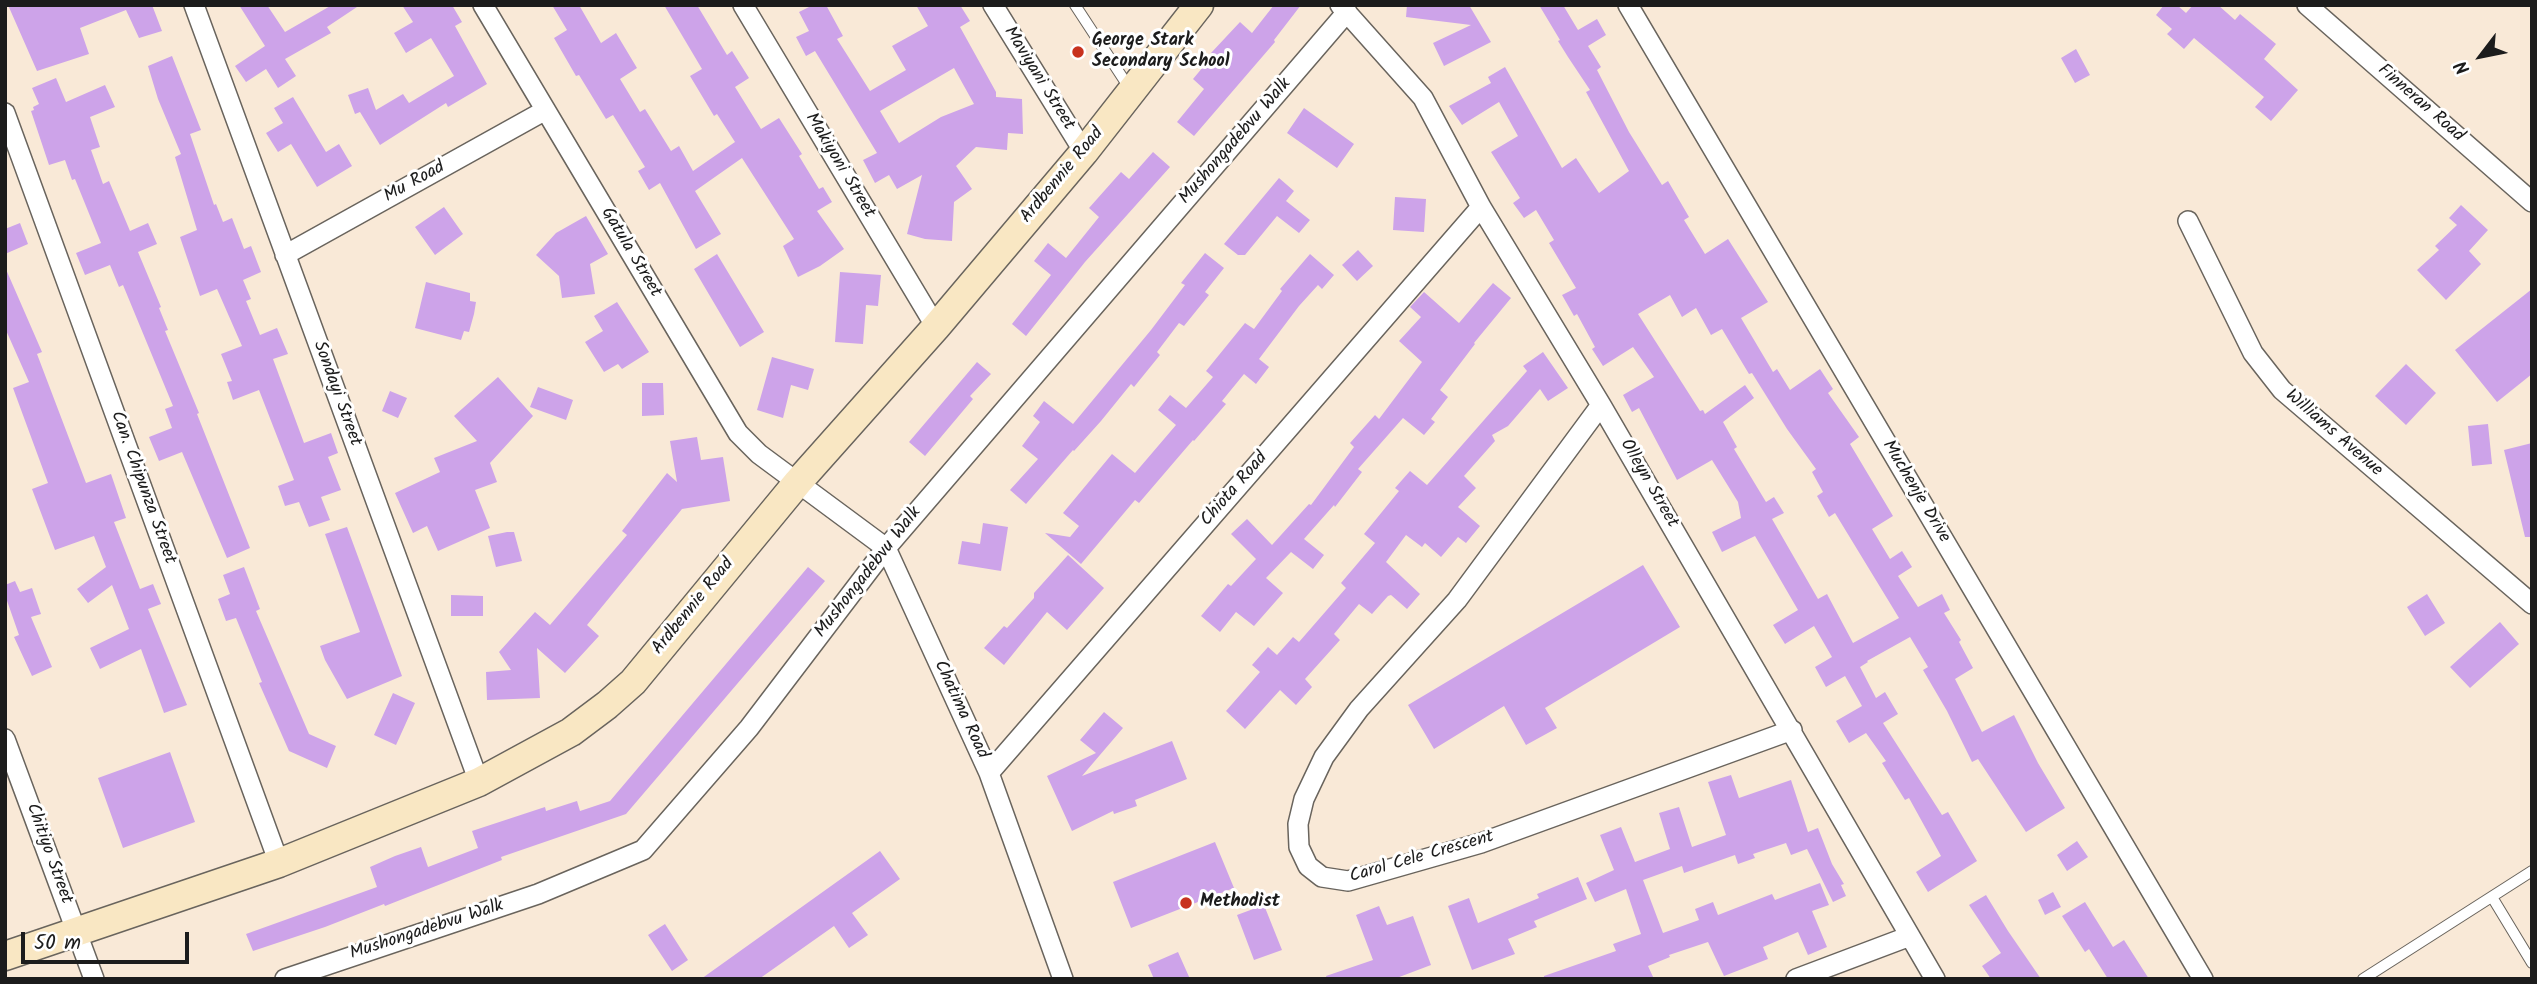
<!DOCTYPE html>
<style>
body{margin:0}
#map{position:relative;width:2537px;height:984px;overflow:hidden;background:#f9e9d7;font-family:Kalam,sans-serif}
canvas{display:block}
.frame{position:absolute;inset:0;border:7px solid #1c1c1c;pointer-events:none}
.north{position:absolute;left:2446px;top:21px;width:70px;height:70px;-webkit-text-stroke:5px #fff;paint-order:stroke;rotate:238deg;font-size:19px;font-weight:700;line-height:28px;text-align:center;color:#1c1c1c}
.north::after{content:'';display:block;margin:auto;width:24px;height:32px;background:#1c1c1c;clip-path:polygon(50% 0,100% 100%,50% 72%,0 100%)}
.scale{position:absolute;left:21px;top:932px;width:168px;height:32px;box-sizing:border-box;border:4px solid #1c1c1c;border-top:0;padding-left:9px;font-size:21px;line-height:24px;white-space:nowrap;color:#1c1c1c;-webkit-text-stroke:5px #fff;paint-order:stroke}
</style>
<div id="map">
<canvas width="2537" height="984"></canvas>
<div class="frame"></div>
<div class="north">N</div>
<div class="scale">50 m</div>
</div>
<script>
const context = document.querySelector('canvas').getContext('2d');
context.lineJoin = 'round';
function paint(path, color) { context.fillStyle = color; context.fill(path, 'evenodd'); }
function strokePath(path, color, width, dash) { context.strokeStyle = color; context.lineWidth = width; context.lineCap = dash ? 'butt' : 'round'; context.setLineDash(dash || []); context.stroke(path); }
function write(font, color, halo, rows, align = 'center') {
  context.font = font + ' Kalam,sans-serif'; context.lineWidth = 6; context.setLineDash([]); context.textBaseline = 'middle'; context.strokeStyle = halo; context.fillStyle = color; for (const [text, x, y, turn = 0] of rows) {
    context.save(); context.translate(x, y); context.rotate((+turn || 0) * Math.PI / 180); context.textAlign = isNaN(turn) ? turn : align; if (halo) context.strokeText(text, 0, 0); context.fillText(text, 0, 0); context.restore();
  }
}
paint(new Path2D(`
 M8 5H152L162 31 139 38 126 10 80 28 89 54 37 71Z
 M239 5H267L285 32 332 5H360L327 27 331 33 285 59 296 76 278 88 266 69 246 82 235 66 265 46Z
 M402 5H452L462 22 455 26 487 84 448 107 446 103 380 145 360 112 355 114 348 95 368 88 376 110 403 94 409 103 454 76 431 38 406 53 394 33 413 22Z
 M552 5H579L601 43 616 33 637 68 620 79 640 112 645 109 671 151 679 146 693 171 735 142 717 114 714 116 690 76 702 69 664 5H697L727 55 732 51 749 78 735 87 761 129 779 118 802 154 799 156 819 189 823 187 832 202 817 211 844 249 820 266 798 277 783 246 794 239 742 158 695 191 721 234 696 249 660 183 649 190 638 171 645 167 613 115 606 119 579 75 576 76 554 38 567 30Z
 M813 5H826L843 36 837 39 870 91 906 70 892 46 928 26 916 5H960L970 21 960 27 996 92V97L1022 99 1023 134 1008 133 1007 150 976 147 956 166 972 189 954 202 952 241 925 239 907 234 922 175 897 189 889 175 875 183 863 160 877 153 815 51 806 56 796 37 809 31 799 12ZM954 68 974 104 941 117 899 143 880 111Z
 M1274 5H1301L1274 40 1275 42 1194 136 1177 122 1204 89 1193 79 1213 55 1211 53 1240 22 1252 33Z
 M1407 5H1469L1491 42 1444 66 1433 43 1471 25 1406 17Z
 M1539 5H1563L1578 30 1597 19 1606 35 1588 46 1601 67 1597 70 1629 132 1662 185 1668 181 1689 217 1684 220 1705 254 1728 239 1768 302 1741 318 1773 372 1777 369 1790 390 1820 369 1833 389 1828 393 1859 437 1850 444 1893 516 1872 529 1890 559 1902 551 1912 567 1898 576 1918 607 1942 594 1950 610 1944 613 1961 640 1959 642 1973 668 1955 679 1982 732 2014 715 2038 763 2065 808 2026 832 1978 759 1972 762 1947 711 1923 670 1928 667 1910 637 1867 661 1868 662 1860 667 1876 698 1885 692 1898 714 1883 723 1942 815 1948 812 1977 861 1928 892 1916 872 1941 856 1909 798 1905 800 1882 763 1886 761 1866 733 1849 743 1836 721 1862 706 1845 676 1826 687 1815 667 1832 657 1814 626 1785 644 1773 625 1798 610 1755 536 1722 552 1712 532 1741 518 1738 502 1712 460 1677 480 1639 408 1632 412 1623 395 1654 377 1633 347 1603 366 1592 349 1595 347 1577 314 1574 316 1562 295 1576 288 1549 243 1554 240 1536 210 1524 218 1513 203 1520 198 1491 152 1518 136 1499 102 1462 125 1449 106 1491 83 1488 77 1505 67 1562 168 1576 158 1599 193 1629 171 1586 92 1590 90 1568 57 1558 41 1560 40ZM1670 295 1682 317 1696 308 1711 335 1722 329 1749 374 1752 373 1787 429 1816 469 1812 472 1823 492 1817 496 1829 517 1835 513 1899 618 1853 643 1827 594 1818 599 1772 519 1784 513 1774 497 1766 502 1734 449 1737 447 1723 422 1754 398 1745 385 1705 414 1703 410 1700 411 1638 314Z
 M2164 5H2177L2186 13 2193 5H2218L2235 20 2240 14 2276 44 2264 59 2298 90 2271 121 2255 107 2264 97 2194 38 2184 49 2167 34 2172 29 2156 15Z
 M2076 49 2090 75 2075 83 2061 58Z
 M172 56 201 130 190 134 214 205 216 204 223 222 232 218 244 249 251 246 261 272 243 280 251 299 246 301 260 335 277 328 288 354 273 359 304 443 331 433 338 453 328 457 341 490 321 497 330 520 309 527 299 502 285 506 278 486 294 480 259 390 233 400 227 382 232 381 221 354 242 346 217 289 200 296 180 237 197 230 175 157 181 154 158 99 148 66Z
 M56 78 66 102 105 85 115 107 90 117 100 147 91 150 103 184 109 181 130 231 148 223 157 244 138 252 161 307 159 308 168 330 165 331 199 413 197 414 250 548 227 558 182 452 159 461 149 437 172 428 165 409 173 406 123 285 119 287 110 265 85 275 76 253 101 243 75 179 72 180 65 160 49 165 31 111 34 110 33 107 39 104 32 88Z
 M293 97 326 152 339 144 352 166 317 187 291 144 278 152 266 133 283 123 274 108Z
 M1304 108 1354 144 1337 168 1287 133Z
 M1153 152 1170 167 1085 262 1026 336 1012 324 1051 275 1034 261 1048 243 1066 258 1099 217 1089 208 1121 172 1129 179Z
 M1279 178 1294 191 1286 201 1310 220 1299 233 1277 216 1245 255H1238L1224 244Z
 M1395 197 1426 199 1424 232 1393 230Z
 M2461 205 2488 230 2469 251 2481 264 2446 300 2417 270 2439 250 2435 246 2457 225 2449 218Z
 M444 207 463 234 435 255 415 227Z
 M586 216 608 254 590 264 595 294 562 298 559 276 536 255 556 233Z
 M20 223 28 244 5 254V229Z
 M1358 250 1373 266 1357 281 1342 265Z
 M1205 253 1224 268 1205 292 1209 295 1184 326 1179 323 1157 352 1160 355 1134 387 1131 384 1101 421 1074 451 1073 450 1026 504 1010 490 1038 459 1022 446 1040 422 1033 416 1044 401 1073 424 1151 330 1185 285 1181 283Z
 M717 254 764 332 740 347 694 269Z
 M1310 254 1334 275 1322 289 1318 285 1299 306 1259 359 1269 367 1256 384 1244 374 1222 401 1226 404 1194 441 1193 440 1139 503 1135 500 1081 564 1045 533 1070 537 1079 526 1063 513 1112 454 1135 473 1176 425 1158 410 1170 395 1186 408 1213 377 1206 371 1245 323 1254 329 1282 291 1280 289Z
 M5 267 42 352 37 354 86 483 111 474 126 518 114 522 140 589 153 584 161 604 148 609 187 705 164 713 141 649 100 669 90 648 129 629 112 585 88 603 77 589 106 567 94 536 55 550 32 489 48 483 13 388 29 382 5 328Z
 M840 272 881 275 878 306 866 305 863 344 835 342Z
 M426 282 470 293V301L476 302 474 314 469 332 464 331 461 340 415 328Z
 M1493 283 1511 298 1474 343 1475 344 1440 390 1448 397 1431 419 1435 422 1424 435 1403 418 1358 469 1362 472 1335 507 1334 505 1304 539 1324 555 1313 569 1291 552 1266 578 1283 593 1254 626 1236 612 1220 632 1201 616 1228 584 1231 586 1256 559 1231 534 1247 519 1272 545 1309 504 1311 505 1354 447 1350 443 1375 415 1379 419 1422 362 1399 341 1421 317 1410 307 1424 292 1459 323Z
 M2532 289V374L2497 402 2455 350Z
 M617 302 649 352 622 369 618 364 604 372 585 342 603 331 594 316Z
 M1543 352 1568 388 1548 401 1540 389 1508 426 1492 435 1495 441 1464 476 1476 488 1458 507 1480 526 1466 543 1458 537 1441 557 1425 543 1422 547 1406 535 1386 562 1420 594 1407 609 1391 595 1388 596 1372 614 1359 604 1334 634 1340 640 1305 679 1312 687 1296 705 1280 690 1245 729 1226 711 1260 672 1252 665 1268 647 1277 655 1293 637 1299 642 1346 588 1341 583 1375 543 1364 534 1399 491 1395 488 1410 471 1427 485 1527 371 1523 366Z
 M772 357 814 369 808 390 791 385 783 418 757 410Z
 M977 362 991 374 970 396 973 399 925 456 909 442Z
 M2406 364 2436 393 2406 425 2375 396Z
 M498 377 533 416 490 463 497 482 475 490 490 528 438 551 427 526 413 533 395 493 440 472 434 458 477 441 454 416Z
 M642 383H663L664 415 642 416Z
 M538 387 573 400 566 420 530 407Z
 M390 391 407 398 398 418 382 411Z
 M2488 424 2492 464 2472 466 2468 426Z
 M697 437 701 460 723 457 730 501 682 509 587 625 599 636 565 673 537 648 540 698 487 700 486 672 511 670 499 652 535 612 550 625 627 535 622 531 667 473 677 482 670 441Z
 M2532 443V537H2525L2504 450Z
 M983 523 1008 527 1001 571 958 564 962 541 980 544Z
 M347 527 402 676 347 699 325 660 320 646 360 632 325 534Z
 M507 532H514L522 561 496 567 488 536Z
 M1068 555 1104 588 1067 630 1047 612 1004 665 984 648 1004 626 1007 628 1034 598V593Z
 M1643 565 1680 627 1545 708 1557 728 1526 745 1504 706 1434 749 1408 705Z
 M244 567 260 609 256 611 309 734 336 746 327 768 289 751 259 683 262 682 236 618 226 621 218 599 230 594 223 575Z
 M808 567 825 581 626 814 501 857 502 860 385 906 384 904 325 927 253 951 246 934 377 887 370 867 395 856 421 847 428 867 478 848 472 831 545 807 546 811 577 801 580 811 610 801Z
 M15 581 20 592 32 588 41 614 31 617 52 667 32 676 14 637 19 635 5 595V585Z
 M2427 594 2445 623 2425 636 2407 607Z
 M451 595 483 596V616H451Z
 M2500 622 2519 644 2470 688 2450 667Z
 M393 693 415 703 396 745 374 735Z
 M1104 712 1123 728 1082 776 1172 741 1187 779 1135 800 1137 806 1114 814 1113 811 1072 831 1047 776 1096 753 1080 740Z
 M170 752 195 822 123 848 98 778Z
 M1731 775 1739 798 1791 780 1808 832 1818 828 1832 864 1844 884 1841 885 1846 896 1833 902 1807 849 1791 855 1786 843 1753 854 1755 858 1738 864 1735 855 1684 873 1682 866 1643 880 1663 933 1699 920 1695 909 1713 902 1718 915 1772 894 1775 900 1820 883 1829 905 1812 911 1827 947 1808 955 1798 932 1763 947 1768 959 1724 976 1708 942 1669 955 1670 957 1648 966 1654 979H1544V976L1616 951 1613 944 1641 934 1626 889 1595 902 1586 883 1614 870 1600 835 1621 827 1635 862 1670 849 1659 813 1679 807 1692 847 1726 835 1708 782Z
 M2077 841 2088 857 2067 871 2057 855Z
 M1215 842 1234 888 1131 928 1113 882Z
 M880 851 900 879 852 913 868 935 849 948 834 926 759 979H701Z
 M1578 877 1587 899 1534 921 1537 927 1508 939 1515 954 1472 970 1448 906 1469 898 1478 923 1539 898 1537 894Z
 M2053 892 2061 907 2045 915 2038 900Z
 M1986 895 2008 931 2041 979H1991L1982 966 2001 953 1969 905Z
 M2085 902 2113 947 2124 940 2149 979H2108L2089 949 2085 952 2062 916Z
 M1264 905 1282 950 1254 960 1237 915Z
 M1379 906 1387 925 1413 916 1431 965 1394 979H1327L1326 976 1373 960 1356 915Z
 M665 924 688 960 672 971 648 935Z
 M1178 952 1190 979H1154L1148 965Z`), '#cda3e9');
const service = new Path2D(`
 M1075 5 1130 89
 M2492 897 2532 963
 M2363 979 2532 871`);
const minor = new Path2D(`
 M194 5 479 782
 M483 5 738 433 759 454 886 548 989 773 1063 979
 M743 5 936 327
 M993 5 1084 152
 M1340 5 1423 98 1481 207 1601 405 1935 979
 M1628 5 2203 979
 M2307 5 2532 202
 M5 113 279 863
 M2188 221 2253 353 2282 390 2532 604
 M285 255 544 111
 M1601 405 1457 600 1359 709 1324 757 1304 799 1298 824 1299 847 1308 866 1322 877 1348 881 1481 843 1792 730
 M5 739 94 979
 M989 773 1481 207
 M285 979 538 894 643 850 749 728 886 548 1347 12
 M1796 979 1910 936`);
const secondary = new Path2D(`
 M5 956 279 863 479 782 571 732 607 705 633 682 798 482 936 327 1084 152 1199 5`);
strokePath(service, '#69645d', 12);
strokePath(minor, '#69645d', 22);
strokePath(secondary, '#69645d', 31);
strokePath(service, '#fff', 10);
strokePath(minor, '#fff', 19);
strokePath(secondary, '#f9e7c3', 28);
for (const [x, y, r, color] of [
 [1078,52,7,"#c8321e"],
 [1186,903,7,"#c8321e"]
]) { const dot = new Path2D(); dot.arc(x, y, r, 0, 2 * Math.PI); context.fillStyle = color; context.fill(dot); strokePath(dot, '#fff', 2.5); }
write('bold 18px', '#1c1c1c', '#fff', [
 ["George Stark",1092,42],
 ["Secondary School",1092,63],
 ["Methodist",1200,903]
], 'left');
write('18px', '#1c1c1c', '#fff', [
 ["Maviyani Street",1038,79,58],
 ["Finneran Road",2420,104,41],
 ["Mushongadebvu Walk",1236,142,-49],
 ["Makiyoni Street",839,166,59],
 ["Ardbennie Road",1063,176,-50],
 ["Mu Road",415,183,-29],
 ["Gatula Street",630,253,59],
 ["Sondayi Street",336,394,70],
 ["Williams Avenue",2333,434,41],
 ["Olleyn Street",1648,484,60],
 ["Can. Chipunza Street",142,488,70],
 ["Chiota Road",1235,490,-49],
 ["Muchenje Drive",1915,492,59],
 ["Mushongadebvu Walk",869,573,-52],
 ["Ardbennie Road",694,607,-51],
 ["Chatima Road",960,710,65],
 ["Chitiyo Street",48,854,70],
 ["Carol Cele Crescent",1422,858,-16],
 ["Mushongadebvu Walk",427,931,-18]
]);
</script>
